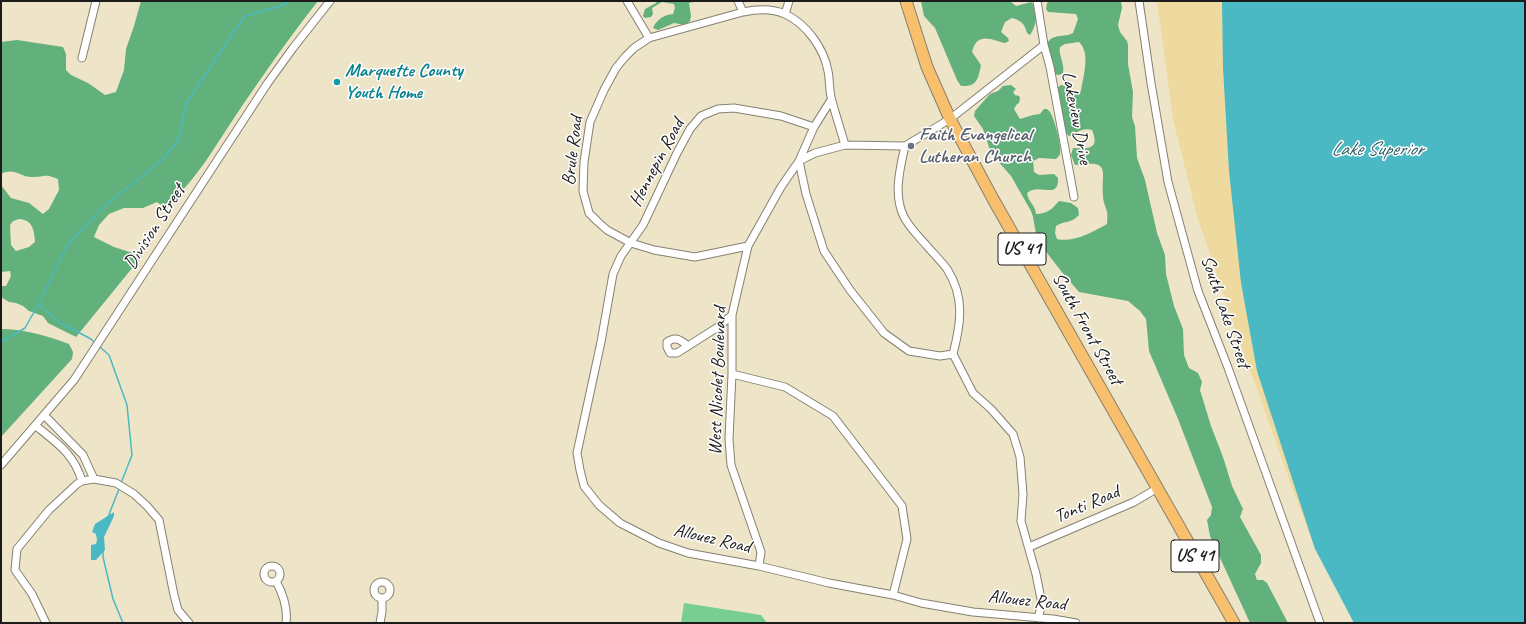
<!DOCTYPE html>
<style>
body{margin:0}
#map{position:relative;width:1526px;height:624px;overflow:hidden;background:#eee5c8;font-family:Caveat,sans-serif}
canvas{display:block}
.frame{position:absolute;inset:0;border:2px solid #1c1c1c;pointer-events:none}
</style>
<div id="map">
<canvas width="1526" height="624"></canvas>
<div class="frame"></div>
</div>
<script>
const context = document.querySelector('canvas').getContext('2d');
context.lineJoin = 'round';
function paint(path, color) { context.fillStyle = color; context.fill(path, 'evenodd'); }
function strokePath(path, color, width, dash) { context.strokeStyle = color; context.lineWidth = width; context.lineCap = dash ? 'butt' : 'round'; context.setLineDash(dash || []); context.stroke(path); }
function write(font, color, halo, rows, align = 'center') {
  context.font = font + ' Caveat,sans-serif'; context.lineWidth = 3; context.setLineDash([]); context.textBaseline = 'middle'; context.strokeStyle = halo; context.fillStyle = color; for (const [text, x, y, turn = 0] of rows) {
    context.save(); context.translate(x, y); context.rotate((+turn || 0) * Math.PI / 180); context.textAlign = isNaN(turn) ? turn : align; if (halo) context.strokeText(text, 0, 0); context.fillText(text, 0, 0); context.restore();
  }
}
paint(new Path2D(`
 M684 603 761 615 767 623H681Z`), '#78cd91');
paint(new Path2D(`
 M141 1H318C288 39 261 78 234 118 214 148 195 182 167 205H161L157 202 143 208H124L109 214 99 225 94 237 114 247 142 256 76 337 48 323 43 316 29 311 23 306 16 303 9 302 1 297V286H6L11 276 10 271 1 272V185L11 198 29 203 43 214 49 209 59 190 58 179C44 173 45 177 32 177 20 177 14 167 1 174V42L17 40 63 47 66 54V70L71 75 88 83 105 95 116 92 124 70 126 49 134 26ZM19 219C33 220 34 230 35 242L29 247 16 251 11 245 10 225 13 221Z
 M657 1H698L689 3 691 16 690 21 685 25 674 23 658 30 653 28C657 19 664 15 673 14L675 8 674 4 662 2 652 8 653 14 651 17 645 18 643 16 645 9 656 3Z
 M921 1H1010L1016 6 1031 2C1040 9 1036 27 1030 35L1027 33C1024 23 1022 21 1012 18L1005 22 1001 32 1008 38 1009 41 1005 43C992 40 977 31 972 52L981 65C978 79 977 87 961 86L957 80 935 28 924 16Z
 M1050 1H1121L1122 8 1118 25 1120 32 1127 41 1128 45V64L1133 92 1132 117 1135 126 1137 158 1145 180 1157 233 1165 255 1166 274 1174 306 1183 329 1184 355 1189 368 1198 373 1202 382 1200 390 1211 426 1223 457 1232 486 1243 509 1240 517 1261 555V563L1255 574 1257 580H1263L1267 583 1288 623H1250L1210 536 1207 520 1211 515 1212 507 1178 419 1149 351 1146 319 1140 311 1128 301 1079 292 1061 271 1037 240 1033 217 1031 211 1011 176 991 153 983 129 974 116 975 111 990 94 998 91 1003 86 1011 85 1016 89 1013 92 1015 95 1019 96 1020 98 1019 103 1017 104 1014 109 1020 119 1033 115 1040 114 1044 109C1047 109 1047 109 1049 111 1054 115 1062 148 1060 154 1060 155 1057 158 1056 159L1039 158 1033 161 1034 172 1039 175 1054 174 1058 178C1059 201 1039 182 1027 193 1028 202 1035 204 1036 214 1047 214 1052 209 1059 201L1071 203 1078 208 1079 215C1071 224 1065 220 1056 226L1055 233 1057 239C1073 243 1093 232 1107 224 1107 220 1108 215 1107 212 1106 207 1103 202 1103 196 1101 170 1112 160 1075 165L1071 155 1073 148C1089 149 1100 149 1092 130 1086 128 1078 130 1074 135L1069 136 1064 131 1057 90 1058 87 1061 85 1065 86 1071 93 1081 91C1083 77 1091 53 1079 42L1065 44 1060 47C1058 55 1065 63 1063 73L1059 75 1054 74 1047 44C1052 33 1064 38 1073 33L1078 19 1076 14 1048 12 1046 9 1047 3Z
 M1 329C25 329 47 336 69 344L73 352 72 359 1 437Z`), '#62b07b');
paint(new Path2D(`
 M1157 1H1293L1315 549 1284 465 1258 391 1245 357 1197 216 1173 119Z`), '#eeda9e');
paint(new Path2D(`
 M1222 1H1525V623H1354L1315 549 1257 371 1241 283 1229 171 1223 68Z
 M114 512V516L104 537 105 550 96 560H91V545L96 544 97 540 96 534 92 532 95 524Z`), '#4bb9c4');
strokePath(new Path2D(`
 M39 305 59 322 91 339 95 343
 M1 342 25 328 38 305 68 244 102 208 162 160 178 141 187 102 231 36 245 16 281 6 290 1
 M100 347 109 355 127 405 132 455 121 483
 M108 517 119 489
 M103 552V557L113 599 123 623`), '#4bb9c4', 1.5);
const minor = new Path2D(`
 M627 1 649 38
 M738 1 743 12C757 9 772 8 785 14 807 24 824 49 828 71 830 81 829 92 832 101 836 116 841 131 845 145
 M1037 1 1044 45 1050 67 1074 197
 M1139 1 1151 83 1168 182 1198 291 1227 365 1320 623
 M743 12 649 38 634 48 625 57 616 68 604 90 590 122 584 162 583 191 589 213 597 221 607 230 631 243 654 250 695 257 748 246
 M785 14 789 1
 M82 58 96 1
 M831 100 814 127 799 161 806 194 824 251 850 290 884 333 909 351 940 356 953 354
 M814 127 781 116 734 108 718 109 701 116 690 129 677 153 643 225 621 256 613 274 601 342 577 453 580 470 584 486 599 505 620 523 659 543 688 553 759 566 829 583 893 595 921 603 973 612 1053 619 1076 623
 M905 146C900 168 893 195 904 217 909 227 919 237 927 246 933 253 941 261 947 269 965 297 961 323 953 354L973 393 991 409 1013 434 1020 457 1023 494 1021 521 1036 574 1042 604 1038 618
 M687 345C680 340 676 336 667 342V347L670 353H677L718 327 732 315
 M732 374 785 387 833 416 902 506 907 539 893 595
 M45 416 83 455 94 479
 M36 426C57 443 74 454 82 481
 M1 465 74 380 267 84 293 48 330 1
 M1029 547 1134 502 1156 489
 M759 566 761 552 731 465 729 439 732 374V315L748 246 781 187 799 161 815 153 845 145 905 146 950 119 1044 45
 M264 574a8 8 0 1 1 16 0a8 8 0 1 1-16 0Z
 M276 581C283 594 288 608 286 623
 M374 590a8 8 0 1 1 16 0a8 8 0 1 1-16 0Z
 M46 623 32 594 15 570 17 549 49 510 77 484 82 481 94 479 116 483 134 494 147 506 159 520 174 595 178 610 189 623
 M380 623 382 612V599`);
const highway = new Path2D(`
 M906 1 927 67 950 119 993 199 1234 623`);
strokePath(minor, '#858072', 9);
strokePath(highway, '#858072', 13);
strokePath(minor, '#fff', 7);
strokePath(highway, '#f8bf6c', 11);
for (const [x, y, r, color] of [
 [337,82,4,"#0f9aa8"],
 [911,146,4,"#6b7280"]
]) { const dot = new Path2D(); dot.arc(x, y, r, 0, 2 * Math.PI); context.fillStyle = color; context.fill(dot); strokePath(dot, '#fff', 1.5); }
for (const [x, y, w] of [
 [1022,249,48],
 [1195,556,48]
]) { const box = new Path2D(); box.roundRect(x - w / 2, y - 16, w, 32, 3); context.fillStyle = '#fff'; context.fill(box); strokePath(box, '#1c1c1c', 1); }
write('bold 18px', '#1c1c1c', null, [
 ["US 41",1022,249],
 ["US 41",1195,556]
]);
write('bold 19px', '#0d838f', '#fff', [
 ["Marquette County",345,71],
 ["Youth Home",345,93]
], 'left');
write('19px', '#1c1c1c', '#fff', [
 ["Lakeview Drive",1076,118,79],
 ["Brule Road",573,151,-83],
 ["Hennepin Road",657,163,-62],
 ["Division Street",155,227,-57],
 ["South Lake Street",1225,312,71],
 ["South Front Street",1087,329,61],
 ["West Nicolet Boulevard",718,381,-88],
 ["Tonti Road",1087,505,-23],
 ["Allouez Road",712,539,13],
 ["Allouez Road",1027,601,6]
]);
write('bold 19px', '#5b616d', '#fff', [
 ["Faith Evangelical",919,135],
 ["Lutheran Church",919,157]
], 'left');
write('italic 20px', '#316368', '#fff', [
 ["Lake Superior",1377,150]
]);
</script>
